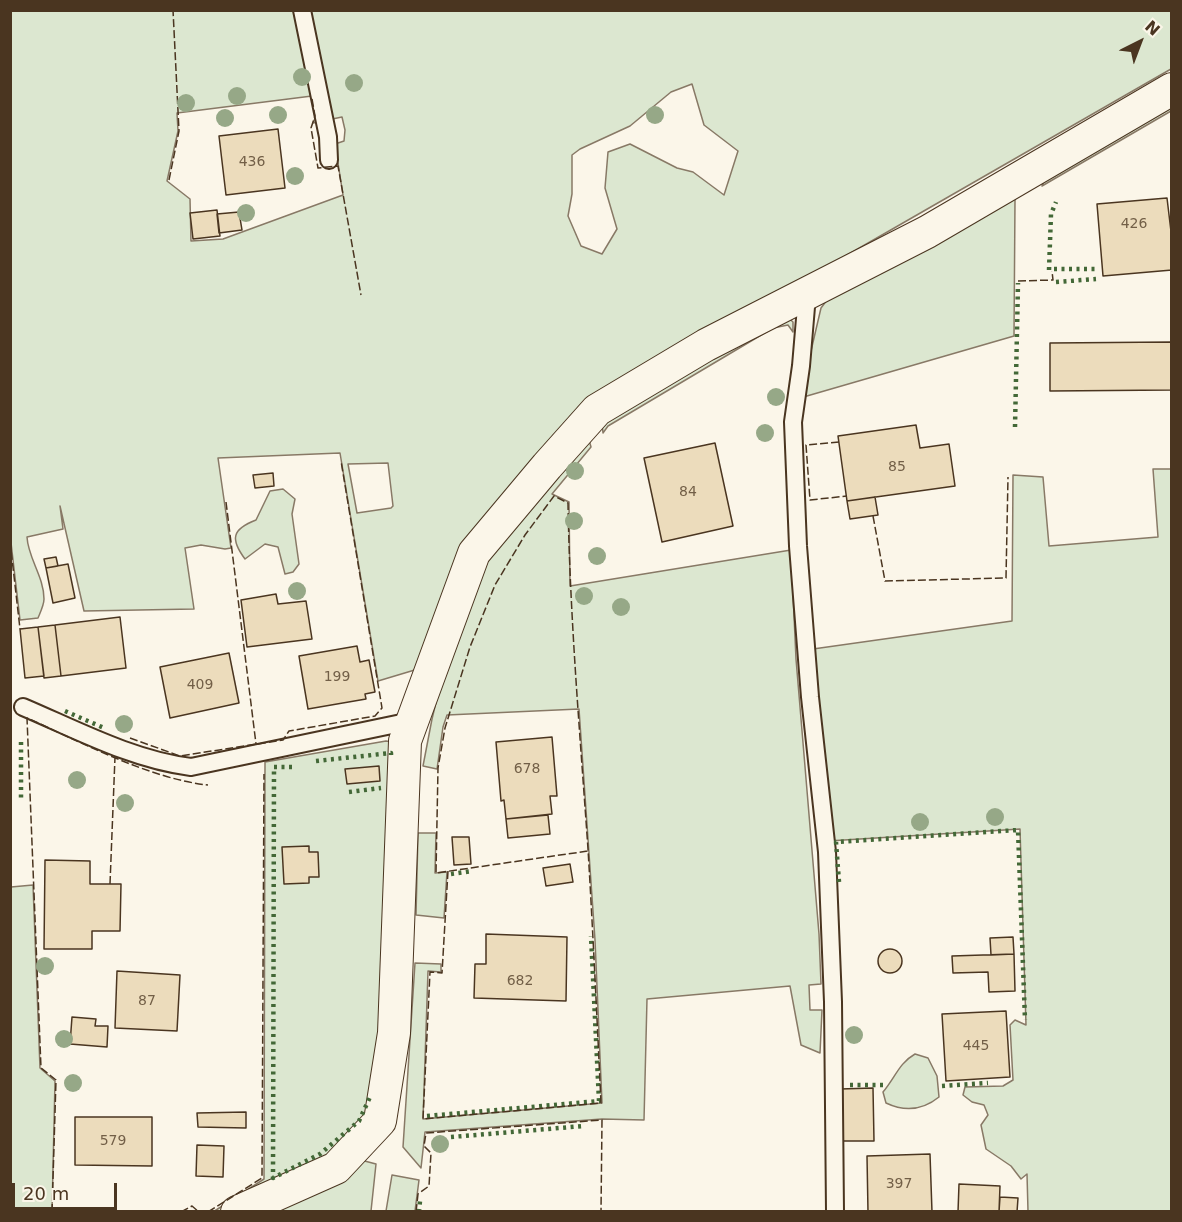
<!DOCTYPE html>
<style>
body{margin:0}
#map{position:relative;width:1182px;height:1222px;overflow:hidden;background:#fbf6e9;font-family:"DejaVu Sans",sans-serif}
canvas{display:block}
.frame{position:absolute;inset:0;border:12px solid #4a3520;pointer-events:none}
.north{position:absolute;left:1110px;top:12px;width:60px;height:60px;-webkit-text-stroke:4px #fbf6e9;paint-order:stroke;rotate:42deg;font-size:16px;font-weight:700;line-height:24px;text-align:center;color:#4a3520}
.north::after{content:'';display:block;margin:auto;width:21px;height:27px;background:#4a3520;clip-path:polygon(50% 0,100% 100%,50% 72%,0 100%)}
.scale{position:absolute;left:12px;top:1183px;width:105px;height:27px;box-sizing:border-box;border:3px solid #4a3520;border-top:0;padding-left:8px;font-size:18px;line-height:21px;white-space:nowrap;color:#4a3520;-webkit-text-stroke:4px #fbf6e9;paint-order:stroke}
</style>
<div id="map">
<canvas width="1182" height="1222"></canvas>
<div class="frame"></div>
<div class="north">N</div>
<div class="scale">20 m</div>
</div>
<script>
const context = document.querySelector('canvas').getContext('2d');
context.lineJoin = 'round';
function paint(path, color) { context.fillStyle = color; context.fill(path, 'evenodd'); }
function strokePath(path, color, width, dash) { context.strokeStyle = color; context.lineWidth = width; context.lineCap = dash ? 'butt' : 'round'; context.setLineDash(dash || []); context.stroke(path); }
function write(font, color, halo, rows, align = 'center') {
  context.font = font + ' "DejaVu Sans",sans-serif'; context.lineWidth = 4.5; context.setLineDash([]); context.textBaseline = 'middle'; context.strokeStyle = halo; context.fillStyle = color; for (const [text, x, y, turn = 0] of rows) {
    context.save(); context.translate(x, y); context.rotate((+turn || 0) * Math.PI / 180); context.textAlign = isNaN(turn) ? turn : align; if (halo) context.strokeText(text, 0, 0); context.fillText(text, 0, 0); context.restore();
  }
}
const green = new Path2D(`
 M10 11H1171V69L795 285 593 396 555 434 520 476 418 669 378 681 340 453 218 458 231 548 225 549 201 545 185 548 194 609 84 611 60 506 63 529 27 537C28 558 44 577 44 599 44 605 40 613 38 618L20 620 10 534ZM692 84 704 125 738 151 724 195 693 172 677 168 630 144 608 152 605 188 617 229 602 254 581 246 568 216 572 194V155L580 149 630 126 671 92ZM312 96 316 116 313 123 342 117 345 130 344 141 335 144 343 195 223 239 191 241 190 199 167 181 178 131 177 113ZM388 463 393 506 391 508 357 513 348 464Z
 M1171 99V111L1042 186 1046 173Z
 M1007 190 1015 200 1014 336 800 398 821 308 839 284Z
 M783 313 793 322V332L788 325 773 328 608 426 603 433 601 415Z
 M586 429 591 447 552 494 569 502 570 586 791 550 796 659 819 934 821 984 809 985 810 1010H822L820 1053 801 1045 790 986 647 999 644 1120 602 1119 425 1132 421 1168 403 1147 415 963 441 964V972L428 971 423 1119 602 1103 595 940 579 709 447 715 443 727 437 769 423 766 432 719 456 620 482 559Z
 M1153 469H1171V1211H1028L1027 1174 1021 1179 1011 1166 986 1149 981 1125 988 1115 984 1105 972 1102 963 1095 965 1087 1003 1086 1013 1080 1010 1025 1015 1020 1026 1025 1020 829 828 841 813 649 1012 621 1013 475 1043 477 1049 546 1158 537Z
 M283 489 295 499 292 514 299 564 293 572 285 574 278 547 265 544 245 559C230 539 232 529 256 520L270 491Z
 M386 741 398 743 383 1071 363 1123 344 1142 322 1159 264 1187 220 1211 213 1212 264 1179 265 762Z
 M418 833H436L435 873 447 872 444 918 416 915Z
 M33 885 40 1068 55 1081 52 1211H11V887Z
 M915 1054 928 1058 937 1076 939 1097C923 1110 905 1112 886 1103L883 1092C895 1078 899 1063 915 1054Z
 M357 1159 376 1164 371 1211 251 1212Z
 M392 1175 419 1180 415 1211H386Z`);
paint(green, '#dce7d0');
strokePath(green, '#887966', 1.5);
const building = new Path2D(`
 M278 129 285 188 226 195 219 136Z
 M1167 198 1172 240V270L1103 276 1097 204Z
 M217 210 220 236 193 239 190 213Z
 M239 212 242 230 219 233 217 214Z
 M1172 342V390L1050 391V343Z
 M916 425 920 448 949 444 955 486 847 501 838 436Z
 M715 443 733 526 662 542 644 458Z
 M273 473 274 486 255 488 253 475Z
 M875 497 878 515 850 519 847 501Z
 M56 557 58 566 46 568 44 559Z
 M68 564 75 598 53 603 46 568Z
 M276 594 278 604 306 601 312 639 247 647 241 600Z
 M120 617 126 668 61 676 55 625Z
 M55 625 61 676 44 678 38 627Z
 M38 627 44 676 25 678 20 629Z
 M357 646 360 662 369 660 375 692 365 694 366 699 308 709 299 656Z
 M229 653 239 703 170 718 160 667Z
 M552 737 557 796H550L552 814 506 819 504 800 501 801 496 742Z
 M379 766 380 781 347 784 345 769Z
 M548 815 550 834 508 838 506 819Z
 M452 837H469L471 864 454 865Z
 M309 846V852H318L319 877H309V883L284 884 282 847Z
 M45 860 90 861V884H121L120 931H92V949H44Z
 M570 864 573 882 546 886 543 868Z
 M486 934 567 937 566 1001 474 998 475 964H486Z
 M1013 937 1014 954 991 955 990 938Z
 M878 961a12 12 0 1 1 24 0a12 12 0 1 1-24 0Z
 M1014 954 1015 991 989 992 988 972 953 973 952 956Z
 M117 971 180 975 177 1031 115 1028Z
 M1006 1011 1010 1077 946 1081 942 1014Z
 M72 1017 96 1019 95 1026H108L107 1047 70 1044Z
 M873 1088 874 1141H841L840 1089Z
 M246 1112V1128L198 1127 197 1113Z
 M75 1117H152V1166L75 1165Z
 M197 1145 224 1146 223 1177 196 1176Z
 M930 1154 932 1212H868L867 1156Z
 M959 1184 1000 1186 999 1212H958Z
 M1000 1197 1018 1198 1017 1212H999Z`);
paint(building, '#ecdcbc');
strokePath(building, '#4a3520', 1.5);
const service = new Path2D(`
 M302 10 328 137 329 160
 M807 295 801 366 793 422 798 546 810 697 827 852 833 1002 835 1212
 M23 707C77 730 133 760 191 767L411 721`);
const minor = new Path2D(`
 M237 1212 336 1168 380 1121 394 1033 405 741 474 553 547 466 597 410 706 345 927 232 1172 89`);
strokePath(service, '#4a3520', 20);
strokePath(minor, '#4a3520', 34);
strokePath(service, '#fbf6e9', 16);
strokePath(minor, '#fbf6e9', 32);
strokePath(new Path2D(`
 M1054 269H1096
 M1049 270 1051 214 1056 202
 M1056 282 1096 279
 M1015 427 1018 283
 M65 711 104 728
 M21 742V802
 M316 761 391 753V755
 M292 767H274L273 1178 320 1154 359 1121 370 1097
 M349 792 381 788
 M451 874 473 871
 M839 882 836 842 1018 830 1025 1020
 M850 1085H886
 M942 1086 988 1083
 M427 1116 599 1101 591 936
 M451 1137 584 1126
 M419 1212 420 1201`), '#436837', 4.5, [3, 4.5]);
strokePath(new Path2D(`
 M312 99 315 116 311 128 318 168 338 166 361 295
 M169 180 179 131 173 10
 M1018 281 1053 280 1052 271
 M839 442 806 445 810 500 847 496
 M226 502 256 744
 M873 516 885 581 1006 578 1008 477
 M10 541 20 629
 M130 738 180 756 283 740 289 731 375 716 382 708 341 461
 M448 871 442 973 430 972 423 1119 601 1103C597 1018 593 933 588 849 580 734 570 619 568 503L554 496 525 535 495 585 470 647 445 728 438 768 436 873 588 851
 M110 884 115 757
 M52 1212 56 1080 41 1068 27 718C81 742 150 779 208 785
 M181 1212 192 1206 199 1212
 M208 1212 262 1178 264 774
 M416 1212 418 1194 429 1186 431 1153 424 1146 426 1133 602 1120 601 1212`), '#4a3520', 1.5, [8, 3]);
context.fillStyle = '#96a887';
for (const [x, y] of [
 [302,77],
 [354,83],
 [237,96],
 [186,103],
 [278,115],
 [655,115],
 [225,118],
 [295,176],
 [246,213],
 [776,397],
 [765,433],
 [575,471],
 [574,521],
 [597,556],
 [297,591],
 [584,596],
 [621,607],
 [124,724],
 [77,780],
 [125,803],
 [995,817],
 [920,822],
 [45,966],
 [854,1035],
 [64,1039],
 [73,1083],
 [440,1144]
]) { context.beginPath(); context.arc(x, y, 9, 0, 2 * Math.PI); context.fill(); }
write('14px', '#725f47', null, [
 ["436",252,162],
 ["426",1134,224],
 ["85",897,467],
 ["84",688,492],
 ["199",337,677],
 ["409",200,685],
 ["678",527,769],
 ["682",520,981],
 ["87",147,1001],
 ["445",976,1046],
 ["579",113,1141],
 ["397",899,1184]
]);
</script>
